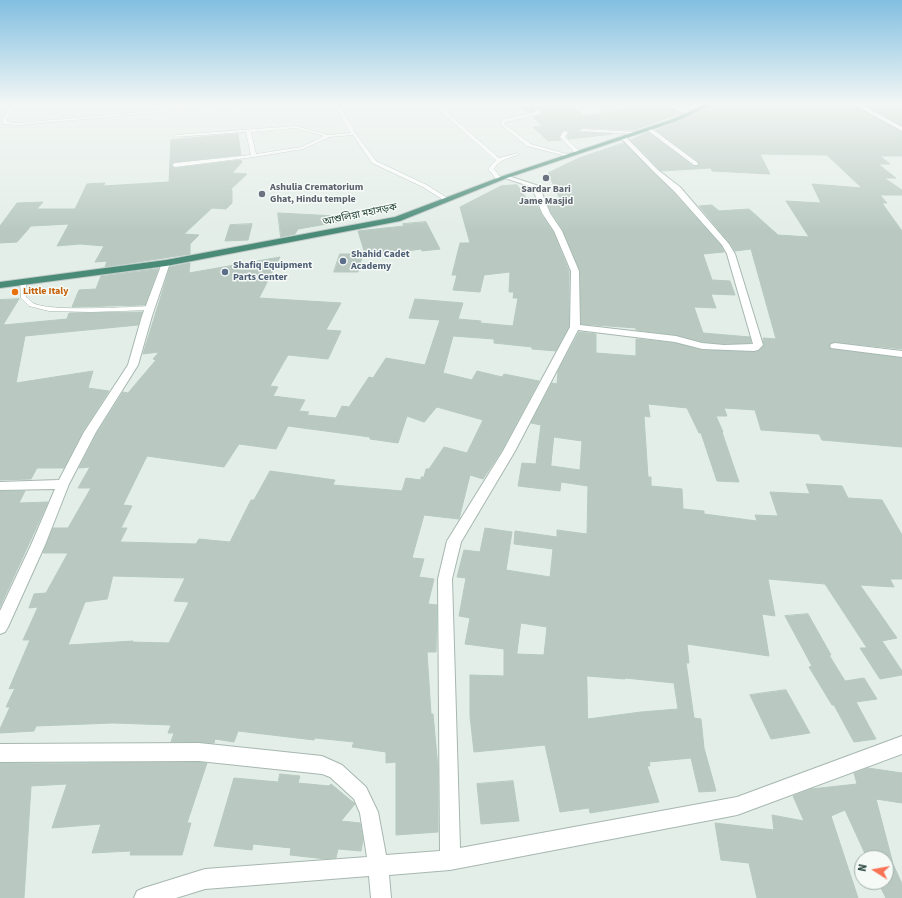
<!DOCTYPE html>
<meta charset="utf-8">
<style>
body{margin:0}
#map{position:relative;width:902px;height:898px;overflow:hidden;background:#e4eee9;font-family:"Source Sans 3",sans-serif}
canvas{display:block}
.north{position:absolute;left:854px;top:850px;width:40px;height:40px;box-sizing:border-box;background:#f5faf7;border:1px solid #a1b0aa;border-radius:50%;rotate:281deg;font-size:11px;font-weight:700;line-height:16px;text-align:center;color:#224137}
.north::after{content:'';display:block;margin:auto;width:14px;height:18px;background:#f97457;clip-path:polygon(50% 0,100% 100%,50% 72%,0 100%)}
</style>
<div id="map">
<canvas width="902" height="898"></canvas>
<div class="north">N</div>
</div>
<script>
const context = document.querySelector('canvas').getContext('2d');
context.lineJoin = 'round';
function paint(path, color) { context.fillStyle = color; context.fill(path, 'evenodd'); }
function strokePath(path, color, width, dash) { context.strokeStyle = color; context.lineWidth = width; context.lineCap = dash ? 'butt' : 'round'; context.setLineDash(dash || []); context.stroke(path); }
function write(font, color, halo, rows, align = 'center') {
  context.font = font + ' "Source Sans 3","Noto Sans Bengali",sans-serif'; context.lineWidth = 3; context.setLineDash([]); context.textBaseline = 'middle'; context.strokeStyle = halo; context.fillStyle = color; for (const [text, x, y, turn = 0] of rows) {
    context.save(); context.translate(x, y); context.rotate((+turn || 0) * Math.PI / 180); context.textAlign = isNaN(turn) ? turn : align; if (halo) context.strokeText(text, 0, 0); context.fillText(text, 0, 0); context.restore();
  }
}
paint(new Path2D(`
 M577 105H646L606 111 581 108Z`), '#d2ded8');
const building = new Path2D(`
 M519 105H571L585 116 649 105H665L682 113 634 130 582 128 578 131 580 132 613 134 569 139 567 137 569 131 563 130 559 136 561 140 548 141 533 127 542 126 533 117 541 115 540 108H535L534 111 527 112Z
 M713 105H854L902 132V156H880L890 164H878L896 178H884L902 190V195H880L887 203H882L902 231V349L835 342 831 343 829 345 831 349 902 358V447L822 440 819 434 761 430 755 410 724 408 727 416H716L723 432H722L739 482 717 481 701 433H699L687 408 648 404 650 417 644 416 648 477H651V486L682 489 683 509 704 511V514L757 521 755 515 778 516 770 492 810 494 806 484 842 486 848 498 882 500 902 535V579H890L894 587 860 585 897 638 882 641 902 671V675L880 679 860 648H867L825 584 768 579 775 616 762 614 769 656 687 644 689 663H686L694 718 701 719 704 748 716 791 699 792 691 758 649 762 650 766H647L659 802 590 813 589 808 560 812 545 745 474 752 470 716V675L504 676V649L465 644 470 618 459 616 466 578 457 577 464 550 480 552 485 528 512 532 506 570 550 577 553 549 514 544 515 531 557 537V530L587 534 588 486 561 482 560 491 518 486 522 463 536 464 541 425 531 423 552 383 557 384 558 371 579 332 596 334V353L636 356V339L675 343 702 350 754 352 759 351 764 346 763 338 776 339 751 249 735 251 730 243 699 206 712 205 719 211 749 209 778 235 809 237 786 201 821 203 812 184 862 188 827 155 760 154 770 174 712 171 711 168 661 171 631 140 648 132 693 166H699V162L656 130 677 122ZM554 437 582 441 580 470 551 466ZM521 623 547 627 544 655 517 654ZM587 676 625 679V678L674 683 678 709 641 712 588 719Z
 M865 105H902V125Z
 M238 134 241 155 175 162 171 165 175 168 241 160 242 162 232 173 247 174 230 190H232V203L226 209 212 208 184 234 199 235 190 244V254L105 267 107 261 95 262 104 246 80 244 57 246 69 224 31 226 17 242 0 243V226L17 203 43 202 37 209H75L87 184 105 183 103 186 169 182 171 140Z
 M624 143 673 192 721 246 724 252 703 254 712 280 730 281 735 295 711 294 716 308 694 307 703 333 750 337 751 343 724 344 702 342 676 335 636 330V328L581 324 580 270 563 230 551 212 547 202 561 201 548 173 579 158Z
 M517 185 527 199 529 198 533 203H536L541 214 553 232 569 271V327L556 351 532 349V347L494 343V339L453 336 443 373 472 380 477 371 502 377 504 374 539 381 502 450 483 479 470 475 459 519 424 515 412 558 424 559 419 577 434 579 428 604 437 605 436 652H427L431 714H433L438 768V832L396 835V762L386 763V752L352 747 354 742 315 738 314 740 238 731 234 742 215 739 214 743 171 742 174 733H168L171 725 113 723 36 726 34 731 0 733V729L10 707H6L15 688 9 689 30 640H23L38 607 29 608 34 594 46 593 68 553H43L53 528H68L91 488H78L90 467 79 468 97 433 123 392 128 393 156 360 153 359 159 352 143 354 170 267 190 263 189 273 280 257 259 298 341 303 326 330 341 331 328 359 288 355 270 386 278 387 273 396 305 400 299 411 309 412 307 415 336 418 342 406 349 407 369 377 373 378 386 358 425 365 440 320 409 318 415 299 463 303 458 319 481 321 480 323 513 326 518 298H513L514 292H509L510 272 484 275 480 292 453 290 457 275H452L460 243H470L460 207 501 186ZM437 407 483 420 467 453 444 447 429 469H426L424 477H421V480L406 478 402 491 333 485 335 480 270 471 254 500H251L230 542 199 539 196 544 120 542 127 528H121L132 506 123 505 147 456 224 467 239 444 276 449 288 426 370 437V439L398 443 407 416 424 422ZM113 576 185 578 174 601 189 602 169 643 132 642 133 641 68 645 85 602 107 599Z
 M278 213 337 216 338 222 298 229 295 234 281 237Z
 M426 222 440 249 422 251 421 249 366 257 358 231 404 226 403 224Z
 M252 224 248 240 225 241 230 225Z
 M340 254H363L358 272H334Z
 M158 269 145 305 72 307 79 290 96 289 101 276Z
 M19 299 3 325 67 319 69 313 142 312 138 325 25 336 16 383 93 371 88 388 109 391 83 431 64 468H37L31 479 0 480V300Z
 M0 491H25L19 503 48 502 0 607Z
 M808 614 831 655H829L845 681 864 678 877 699 856 702 876 739 854 742 834 705H832L809 667 812 666 785 616Z
 M786 690 810 733 771 739 750 695Z
 M199 762 207 763 187 823H191L182 855H130L131 851 92 853 101 824 52 828 67 784 31 786 24 898H0V764Z
 M868 768 902 773V803L876 799 893 864 902 884V898H886L878 882H886V858H867L845 810 831 816 858 898H757L749 863 721 860 715 823 774 830 772 815 804 821 793 796 811 789 857 784 854 773Z
 M280 774 300 776 298 783 329 786 331 784 354 803 355 804 341 821 360 823 363 840 361 851 338 849 336 858 326 859 290 855 291 848 253 844 252 850 214 846 234 778 278 782Z
 M513 781 519 821 481 824 477 784Z`);
paint(building, '#b9c9c2');
strokePath(building, '#b6c9c0', 1);
const service = new Path2D(`
 M11 105H15L7 119V122L19 123 221 105H238L19 125 3 124V119Z
 M335 105H339L356 134 376 161 427 185 449 199V201H445L423 187 372 163 353 135 329 137 303 149 254 157 175 167 172 165 175 163 251 155 246 132 173 137 175 135 296 126 328 135 351 133ZM296 128 324 136 302 147 256 154 251 132Z
 M364 105H368L369 107 366 108Z
 M433 105H438L499 158 518 153V155C508 158 499 160 494 169L502 179 501 180H497L488 169 496 160Z
 M666 105H672L693 113 689 114Z
 M535 109H539L540 114 506 122 504 124 531 144 570 155V157L527 146 500 124 502 120 536 112Z
 M582 129 635 132 637 133 635 134 580 131Z
 M564 131 568 132 565 137 580 152V154H576L560 137Z
 M23 280 26 282V297C28 298 31 302 33 303 48 312 129 307 150 306L154 308 150 310 91 312 49 311 29 306 21 298 20 282Z`);
const minor = new Path2D(`
 M647 128H651L698 163V165H694L647 130Z
 M621 136H625L658 170 680 187 729 244 735 254 763 345 758 350 754 351 702 349 675 342 578 330 515 451 461 542 452 579 460 848 737 797 902 736V754L737 815 450 870 389 875 391 898H371L369 876 205 889 176 898H134L137 891 144 888 205 869 367 857 360 813 354 799 330 777 322 774 199 761 0 762V744L199 743 322 756 342 765 366 787 378 812 386 855 440 851 438 579 447 541 503 451 570 327 571 271 554 231 542 213 532 187 502 177 505 175 539 186 550 213 562 231 579 271 580 325 676 336 702 343 724 345 753 344 727 254 722 245 674 191 654 172 621 138Z
 M166 260 170 263 152 316 138 365 96 432 69 484 45 545 8 627 5 632 0 634V611L31 545 55 489 0 490V482L59 480 84 432 128 365 142 316 162 263Z
 M835 343 902 351V357L831 348 830 346 831 344Z`);
const tertiary = new Path2D(`
 M855 105H862L902 127V131Z`);
const trunk = new Path2D(`
 M704 105H712L677 121 507 178 400 221 166 266 0 288V282L166 260 395 217 503 176 673 119Z`);
strokePath(service, '#a6b7b0', 1);
strokePath(minor, '#a6b7b0', 2);
strokePath(tertiary, '#a6b7b0', 2);
strokePath(trunk, '#c1cac7', 2);
paint(service, '#fff');
paint(minor, '#fff');
paint(tertiary, '#fff');
paint(trunk, '#498b77');
const sky = context.createLinearGradient(0, 0, 0, 231);
sky.addColorStop(0, '#82bfe1');
sky.addColorStop(0.45, '#f3f7f5');
sky.addColorStop(1, '#f3f7f500');
context.fillStyle = sky;
context.fillRect(0, 0, 902, 231);
for (const [x, y, r, color] of [
 [546,178,4,"#6b7280"],
 [262,194,4,"#6b7280"],
 [343,261,4,"#5c6f8a"],
 [225,272,4,"#5c6f8a"],
 [15,292,4,"#e8710a"]
]) { const dot = new Path2D(); dot.arc(x, y, r, 0, 2 * Math.PI); context.fillStyle = color; context.fill(dot); strokePath(dot, '#f5faf7', 1.5); }
write('bold 10px', '#5b616d', '#f5faf7', [
 ["Ashulia Crematorium",270,188],
 ["Ghat, Hindu temple",270,200],
 ["Sardar Bari",546,190,"center"],
 ["Jame Masjid",546,202,"center"]
], 'left');
write('10px', '#224137', '#f5faf7', [
 ["আশুলিয়া মহাসড়ক",360,215,-12]
]);
write('bold 10px', '#4e5e75', '#f5faf7', [
 ["Shahid Cadet",351,255],
 ["Academy",351,267],
 ["Shafiq Equipment",233,266],
 ["Parts Center",233,278]
], 'left');
write('bold 10px', '#c56008', '#f5faf7', [
 ["Little Italy",23,292]
], 'left');
</script>
